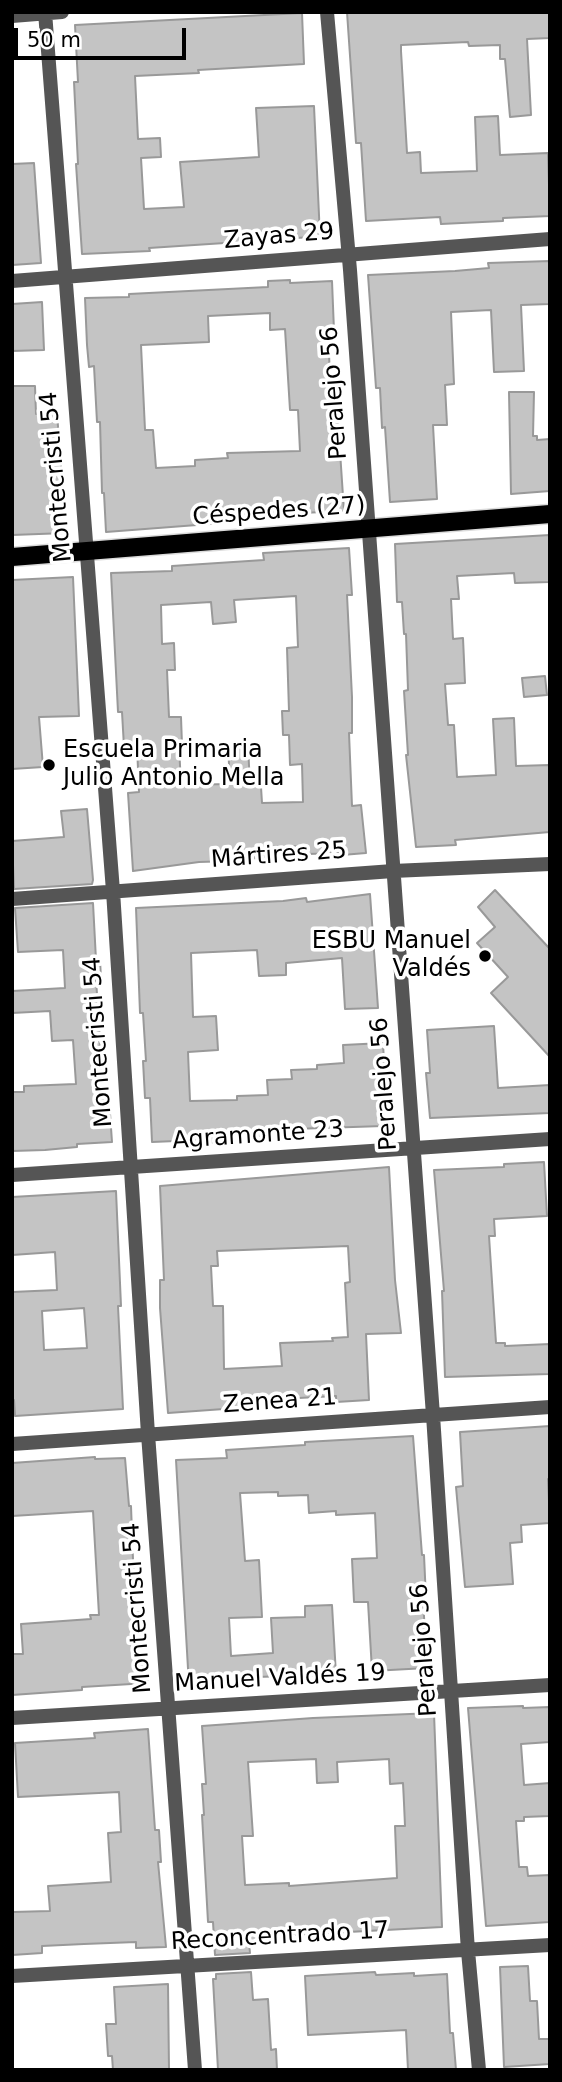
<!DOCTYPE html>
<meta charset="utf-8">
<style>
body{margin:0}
#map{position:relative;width:562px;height:2082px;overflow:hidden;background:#fff;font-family:"DejaVu Sans",sans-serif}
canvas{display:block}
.frame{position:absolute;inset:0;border:14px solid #000;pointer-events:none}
.scale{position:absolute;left:14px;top:28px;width:172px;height:32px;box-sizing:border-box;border:4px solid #000;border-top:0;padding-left:9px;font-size:21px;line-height:24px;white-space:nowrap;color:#000;-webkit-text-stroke:5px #fff;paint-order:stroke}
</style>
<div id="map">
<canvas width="562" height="2082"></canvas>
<div class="frame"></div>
<div class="scale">50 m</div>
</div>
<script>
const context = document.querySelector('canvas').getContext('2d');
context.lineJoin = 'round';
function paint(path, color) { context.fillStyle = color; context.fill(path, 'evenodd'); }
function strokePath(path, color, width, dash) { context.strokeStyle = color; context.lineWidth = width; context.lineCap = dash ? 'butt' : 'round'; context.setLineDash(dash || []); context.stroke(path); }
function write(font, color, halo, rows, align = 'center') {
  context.font = font + ' "DejaVu Sans",sans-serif'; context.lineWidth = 7; context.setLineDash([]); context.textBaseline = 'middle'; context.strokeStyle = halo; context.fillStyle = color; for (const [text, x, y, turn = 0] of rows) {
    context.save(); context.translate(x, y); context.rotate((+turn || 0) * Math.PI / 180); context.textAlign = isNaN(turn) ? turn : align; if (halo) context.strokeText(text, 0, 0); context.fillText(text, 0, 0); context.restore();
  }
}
const building = new Path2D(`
 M347 12H550V38L527 39 531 115 510 117 505 59H500V45L469 46 468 42 401 45V51L407 153 420 152 421 173 477 171 475 117 498 116 500 155 548 153 550 216 503 218V221L441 224 440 217 366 221 361 143H356Z
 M302 13 304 64 198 70 199 73 135 76 138 139 160 138 161 157 141 158 144 209 184 207 180 162 259 157 256 108 314 106 320 237 239 240 240 242 149 248 150 251 82 254 76 164H78L74 82H78L75 25Z
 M34 163 41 263 12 265V164Z
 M550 261V304L521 305 524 371 494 372 491 310 451 312 454 384 445 385 447 425H433L437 499 390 502 385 427 382 428 380 388H376L368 275 455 271 489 268 488 263Z
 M290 280V283L332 281 334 331H328L330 377H335L344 511 259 515V518L223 520V523L106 532 104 493H102L100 422H97L94 366 89 367 87 345 85 298 129 297V294L268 287V281ZM270 313V330L285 329 290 410H298L300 451 227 453 228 458 195 460V466L156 468 153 430H145L141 345 209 342 208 316Z
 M42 302 44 350 12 351V304Z
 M12 386H35L36 414 57 413 66 533 12 535Z
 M509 392H534L533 436H537V440L550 439V491L511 494Z
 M550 535V582L515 583 514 573 457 576 459 599H451L453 639 463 638 465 683 445 684 448 725H454L457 777 496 775 493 719 514 718 516 766 550 765V832L455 840 456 845 416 847 406 755H408L404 691 408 690 406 634H404L402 602H397L395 544Z
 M349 548 352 595H347L352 697V733H349L352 806 361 805 366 853 342 855V853L307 854 306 846 264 847 265 858 231 859V861L199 862 133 871 128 793 139 792 137 746 124 747 122 712H118L111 573 172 571V566L264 560 263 553ZM296 596 298 647 287 648 289 711H282L283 735H289L290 765 302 764 303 802 262 803 261 787H250L248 744 228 745 230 784 181 785 179 745H182L181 717H169L167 670H175L174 643 162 644 161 605 211 602 213 624 236 622 234 600Z
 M73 577 79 716 39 717 43 767 12 769V580Z
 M545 676 547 695 524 697 522 678Z
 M87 809 93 880 92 884 14 889 12 841 64 837 61 811Z
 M495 890 550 949V1057L491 993 508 977 477 943 495 927 478 907Z
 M370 894 378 1008 345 1009 342 958 286 963V975L259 976 257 950 191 953 193 1017 216 1016 218 1050 188 1052 190 1101 237 1100V1096L268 1095 267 1080 292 1079 291 1070 317 1069V1065L344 1063 343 1045 383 1043 385 1082H381L383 1126 263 1130V1137L226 1138V1142L200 1143V1140L152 1142 150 1098H145L143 1061H146L143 1013H140L136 908 283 901 306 898 307 902Z
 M93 903 96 960H100L101 979H96L101 1056H106L112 1142 77 1144V1147L45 1150 12 1151V1092H24V1086L76 1084 73 1040 52 1041 50 1011 12 1013V991L65 988 63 950 18 952 15 908Z
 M494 1026 498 1088 550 1085V1113L430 1118 426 1073H430L427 1030Z
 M544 1162 547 1216 494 1219 495 1236H489L496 1343H505V1346L550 1344V1374L445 1377 442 1291H444L434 1170 504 1167V1164Z
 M389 1167 395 1280 401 1333 366 1334 369 1400 336 1402V1396L280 1399V1405L168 1413 160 1308V1280H164L160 1186ZM348 1246 350 1282 345 1283 348 1337 332 1338 333 1341 280 1343 282 1366 224 1369 223 1306H213L211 1266H218L217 1251Z
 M116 1191 121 1306H118L123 1409 15 1416 14 1400H12V1292L57 1290 55 1252 12 1255V1197ZM84 1308 87 1348 44 1350 42 1311Z
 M550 1426V1479H548L550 1523 521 1525 522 1542 510 1543 513 1584 465 1587 456 1487 463 1486 460 1432Z
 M413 1436 422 1555H424L426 1599H423L427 1668 372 1671 368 1602H354L352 1559 377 1558 375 1513 336 1515V1511L309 1513 308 1495 278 1496V1492L240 1493 245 1561 259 1560 262 1617 229 1618 231 1656 273 1653 271 1618 305 1617V1606L332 1605 336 1675 254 1677V1682L189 1686 176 1460 227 1458 226 1450 305 1445V1442Z
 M95 1457V1459L125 1458 129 1506H131L135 1613 143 1612 148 1683 82 1687V1690L12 1695V1654H23L21 1624 91 1619 90 1615H99L93 1511 12 1516V1463Z
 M523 1706V1708L550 1707V1742L521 1744 524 1785 550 1783V1816L524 1817V1821H516L519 1867H527L528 1876 550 1875V1922L486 1926 468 1708Z
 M434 1713 442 1927 292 1935V1941L249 1943 250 1953 215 1955 213 1922H208L202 1815H204L202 1784H206L202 1726 313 1718ZM316 1759 317 1783 338 1782 337 1762 389 1759 390 1784 403 1783 404 1803 405 1826H395L397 1878 289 1886V1883L245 1885 242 1836H253L248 1762Z
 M148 1729 155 1830H159L161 1862H158L166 1947 136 1948V1942L84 1944 42 1946V1953L12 1955V1912L50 1911 48 1886 111 1882 108 1833 121 1832 119 1792 18 1797 15 1743 95 1738 94 1733Z
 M528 1966 530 2001H537L539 2039H550V2064L504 2067 500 1967Z
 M251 1972 253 2000 268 1999 271 2050 276 2049 277 2070H218L213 1979H216V1974Z
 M375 1972 376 1975 414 1973V1976L447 1974 450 2033H453L456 2070H408L406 2030 308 2035 305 1976Z
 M168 1984 169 2070H113L112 2056H108L106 2024H116L114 1987Z`);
paint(building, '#c4c4c4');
strokePath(building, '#999', 2);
const primary = new Path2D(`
 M12 557 550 514`);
strokePath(primary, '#dbdbdb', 21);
strokePath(new Path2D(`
 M45 12 113 891 148 1434 195 2070
 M327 12 350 270 433 1415 468 1951 479 2070
 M12 16 62 12
 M12 281 550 239
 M12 899 393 871 550 864
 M12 1175 550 1139
 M12 1444 550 1407
 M12 1718 550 1685
 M12 1976 550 1945`), '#555', 14);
strokePath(primary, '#000', 18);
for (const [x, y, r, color] of [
 [49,765,7,"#000"],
 [485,956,7,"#000"]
]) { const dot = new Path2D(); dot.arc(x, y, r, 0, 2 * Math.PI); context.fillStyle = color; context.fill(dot); strokePath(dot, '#fff', 2.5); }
write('24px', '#000', '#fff', [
 ["Zayas 29",279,237,-5],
 ["Peralejo 56",335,393,-94],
 ["Montecristi 54",57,477,-95],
 ["Céspedes (27)",279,512,-4],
 ["Mártires 25",279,856,-4],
 ["Montecristi 54",99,1042,-94],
 ["Peralejo 56",385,1084,-94],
 ["Agramonte 23",258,1136,-4],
 ["Zenea 21",280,1402,-4],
 ["Montecristi 54",138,1608,-94],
 ["Peralejo 56",425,1650,-94],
 ["Manuel Valdés 19",280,1679,-3],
 ["Reconcentrado 17",280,1937,-3]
]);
write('24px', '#000', '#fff', [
 ["Escuela Primaria",63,751],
 ["Julio Antonio Mella",63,779],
 ["ESBU Manuel",471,942,"right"],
 ["Valdés",471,970,"right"]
], 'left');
</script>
